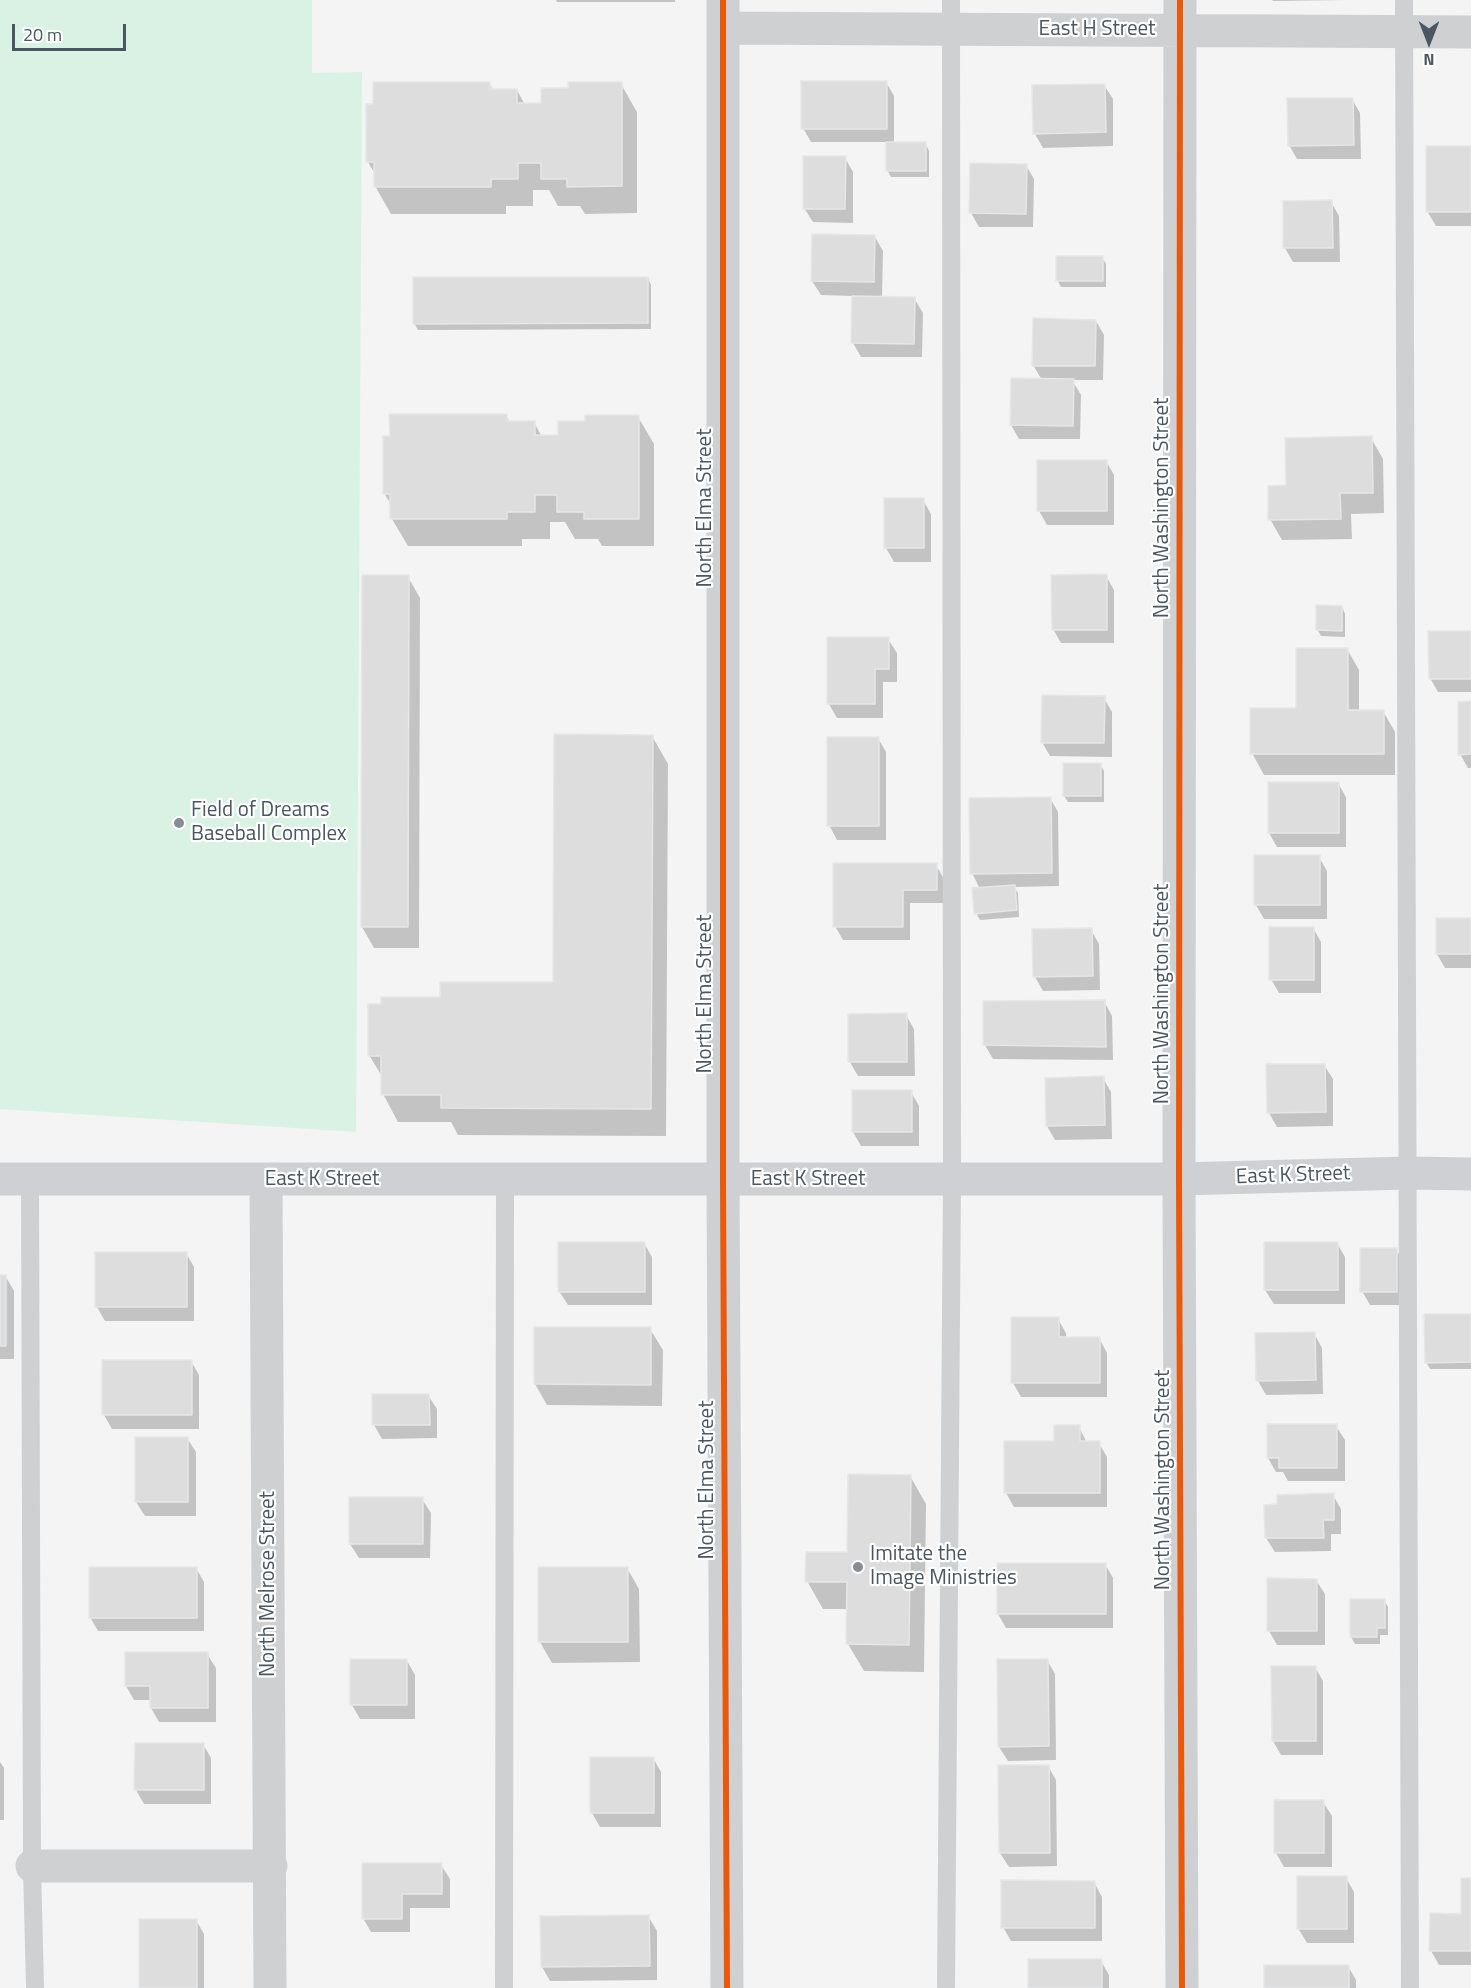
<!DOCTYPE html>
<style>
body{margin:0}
#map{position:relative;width:1471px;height:1988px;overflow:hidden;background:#f4f4f4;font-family:"Titillium Web",sans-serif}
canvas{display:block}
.north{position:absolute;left:1399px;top:12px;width:60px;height:60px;-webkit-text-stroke:4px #fff;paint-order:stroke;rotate:180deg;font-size:16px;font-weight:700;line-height:24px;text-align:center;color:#4a5661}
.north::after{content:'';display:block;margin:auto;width:21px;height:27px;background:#4a5661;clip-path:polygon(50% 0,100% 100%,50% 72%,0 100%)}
.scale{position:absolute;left:12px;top:24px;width:114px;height:27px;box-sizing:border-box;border:3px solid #4a5661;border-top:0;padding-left:8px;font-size:18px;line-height:21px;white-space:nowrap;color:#4a5661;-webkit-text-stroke:4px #fff;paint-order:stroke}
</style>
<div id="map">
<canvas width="1471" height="1988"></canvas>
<div class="north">N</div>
<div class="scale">20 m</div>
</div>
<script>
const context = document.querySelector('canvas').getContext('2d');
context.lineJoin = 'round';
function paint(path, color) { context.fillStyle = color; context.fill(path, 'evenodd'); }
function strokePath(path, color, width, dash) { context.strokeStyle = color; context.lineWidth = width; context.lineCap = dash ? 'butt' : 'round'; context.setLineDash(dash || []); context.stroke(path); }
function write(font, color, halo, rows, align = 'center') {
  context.font = font + ' "Titillium Web",sans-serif'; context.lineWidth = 4.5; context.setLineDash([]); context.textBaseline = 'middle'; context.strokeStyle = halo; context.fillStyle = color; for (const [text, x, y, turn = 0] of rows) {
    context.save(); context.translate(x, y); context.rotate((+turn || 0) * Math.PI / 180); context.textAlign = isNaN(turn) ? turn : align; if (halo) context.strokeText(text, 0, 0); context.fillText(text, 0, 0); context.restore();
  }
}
paint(new Path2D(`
 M0 0H312V73L362 72 356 1132 0 1109Z`), '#d9f2e3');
paint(new Path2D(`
 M556 0H675V2H557Z
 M1272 0H1348L1273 1Z
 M886 82 894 96V144H926L929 151V177H891L887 170V142H811L803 128Z
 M489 83 493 90H517L525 105 543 104 570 90 621 84 637 112V213L585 214 580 206H558L549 190H533V206H506V214H391L375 186V174L368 162Z
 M1104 85 1113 99V146L1043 148 1035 134Z
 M1352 99 1360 113 1361 159H1297L1289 145Z
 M1471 148V226H1436L1427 211Z
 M845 158 853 172V223L813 222 804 208Z
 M1026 165 1034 179 1033 227H979L971 213Z
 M1331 202 1339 216 1340 262H1293L1285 248 1284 203Z
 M875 237 883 251 882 298H914L923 313 922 357H861L853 343V296L821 295 812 281Z
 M1102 257 1106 264V287H1061L1057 280Z
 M648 278 651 285V329L418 330 414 323Z
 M1096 321 1104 335 1103 380H1072L1081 395 1080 439H1019L1011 425 1042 380 1033 365Z
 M506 416 510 422H534L542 437H559L586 422 638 417 654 444V546H602L598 539H575L565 522H550V539H522V546H408L392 519V506L384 493Z
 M1371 438 1383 459 1384 513 1351 514 1352 539 1282 540 1270 519 1287 487Z
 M1106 461 1114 475V525H1047L1039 511Z
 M923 500 931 514V562H894L886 548Z
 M1106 576 1114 590V643H1061L1053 629Z
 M408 577 420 598 419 948H374L362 927Z
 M1342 607 1345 614V637L1321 636 1317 629Z
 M1471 632V692H1438L1430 678Z
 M888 639 897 653V682H883V718H837L829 704Z
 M1347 649 1359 670V711H1383L1395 732V775H1264L1252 753 1298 710Z
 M1104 698 1112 712V757L1050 756 1042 742Z
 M1471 703V768H1468L1460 754Z
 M652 736 668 764 666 1136 458 1135 451 1122H398L383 1094V1078L369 1055 441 998 555 984Z
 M878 738 886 752V840H837L829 825Z
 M1100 764 1104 771V802H1068L1064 796Z
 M1338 783 1346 797V847H1277L1269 833Z
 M1050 798 1058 812 1059 886 1014 887 1018 893 1019 917 980 920 976 913 980 889 972 873Z
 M1319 857 1327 871V919H1264L1256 905Z
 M936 865 944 879V903H910V940H843L835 926Z
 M1471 919V968H1445L1437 954Z
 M1313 928 1321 942V993H1279L1271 979Z
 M1091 930 1099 944 1100 990 1043 991 1035 977Z
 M1104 1001 1112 1016 1113 1060 993 1059 985 1045Z
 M849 1015H906L914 1029 915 1076H858L850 1062Z
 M1324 1065 1333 1079V1126L1277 1127 1269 1113Z
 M1103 1078 1111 1092 1112 1139 1055 1140 1047 1126Z
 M853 1092H911L919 1106V1146H861L853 1132Z
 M644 1243 652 1257V1305H568L559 1291Z
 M1337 1243 1345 1257V1304H1274L1265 1290Z
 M1396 1249 1404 1264V1305H1370L1362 1291Z
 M186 1253 194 1267V1321H105L97 1307Z
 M0 1277H6L14 1291V1359H0Z
 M1471 1315V1369H1430L1426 1362Z
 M1058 1319 1066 1333V1338H1099L1107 1353V1397H1021L1013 1383Z
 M650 1329 663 1350 662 1406 547 1405 535 1384Z
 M1314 1333 1322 1348 1323 1394 1266 1395 1258 1381Z
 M191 1361 199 1375V1429H112L104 1415Z
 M428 1395 437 1409V1438L382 1439 374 1425Z
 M1336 1426 1345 1440V1481H1288L1283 1472H1276L1268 1458Z
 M1079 1427 1087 1443H1099L1107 1457V1507H1014L1006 1493V1443H1055Z
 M187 1438 196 1452V1516H145L136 1502Z
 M910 1476 926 1504 924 1672 864 1671 848 1644V1609H823L807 1581 848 1554Z
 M1333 1495 1341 1509V1534H1331V1551L1275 1552 1266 1538Z
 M422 1499 431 1513 430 1558H359L350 1544Z
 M1105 1564 1113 1578V1628H1006L998 1614Z
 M196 1568 204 1582V1631H98L90 1617Z
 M627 1568 639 1589 640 1662 552 1663 540 1642Z
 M1316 1580 1325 1594V1645H1277L1269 1631Z
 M1384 1600 1388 1607V1635H1380V1644H1355L1351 1637Z
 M207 1654 216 1668V1722H159L151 1708V1700H134L126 1686Z
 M1047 1660 1055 1674 1056 1760 1008 1761 999 1747Z
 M352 1661H407L415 1675V1719H360L352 1705Z
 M1273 1667H1315L1323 1681V1755H1281L1273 1741Z
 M203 1744 211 1758V1804H144L136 1790Z
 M653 1758 661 1772V1827H600L592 1813Z
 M0 1762 4 1768V1820H0Z
 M1048 1766 1056 1780 1057 1866 1009 1867 1000 1853Z
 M1323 1802 1332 1816V1867H1284L1276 1853Z
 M441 1865 450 1879V1908H410V1932H371L363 1918Z
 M1346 1878 1354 1892V1943H1307L1298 1928Z
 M1471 1879V1965H1439L1431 1951 1462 1915Z
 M1094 1882 1102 1897V1941H1011L1003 1927Z
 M648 1916 657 1931V1980L550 1981 542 1967Z
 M196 1920 204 1934V1988H140Z
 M1101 1961 1109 1975V1988H1029Z
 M1348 1966 1356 1980V1988H1265Z`), '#0003');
const building = new Path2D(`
 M801 81H887V129H801Z
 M373 82H490V89H517V103H541V88H568V82H622V186L567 187V179H541V163H518V179H491V187H374V162H366V104H373Z
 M1105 84 1106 132 1033 134 1032 85Z
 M1287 98H1353L1354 145 1288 146Z
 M886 142H926V171H886Z
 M1426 146H1471V212H1426Z
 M803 156H846L845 209H803Z
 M970 163 1027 164 1026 214 969 213Z
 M1332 200 1333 248H1283V201Z
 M812 234 875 235 874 282 811 281Z
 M1056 256H1103V281H1056Z
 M413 277H648V323L413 324Z
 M852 296 915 297 914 344 851 343Z
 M1033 318 1096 320 1095 366H1032Z
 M1011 378 1074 379 1073 426 1010 425Z
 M389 414H507V421H535V435H558V421H585V415H639V519H584V512H557V495H535V512H507V519H390V494H383V436H390Z
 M1372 436 1373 493H1340L1341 519 1268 520V486L1286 485 1285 438Z
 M1037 460H1107V511H1037Z
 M884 498H924V548H884Z
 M1107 574V630H1052L1051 575Z
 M362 575H409L408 927H361Z
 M1316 605 1342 606V631L1316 630Z
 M1428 631H1471V679H1429Z
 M827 637H889V669H875V704H827Z
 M1296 648H1348V710H1384V754H1250V708H1296Z
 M1042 695 1105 696 1104 743H1041Z
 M1471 701V754L1458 755V702Z
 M554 734 653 735 651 1109 441 1108V1095H381V1056H368V1004H381V997H440V982H553Z
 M827 737H879V826H827Z
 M1063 763H1101V796H1063Z
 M1268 782H1339V833H1268Z
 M1051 797 1052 873 970 874 969 798Z
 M1254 855H1320V905H1254Z
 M833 863H937V890H903V927H833Z
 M1015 885 1017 910 974 914 972 888Z
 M1436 918H1471V954H1436Z
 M1269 927H1314V980H1269Z
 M1092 928 1093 976 1033 977 1032 929Z
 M1105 1000 1106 1047 983 1045V1001Z
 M907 1013V1062H848V1014Z
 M1266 1064H1325L1326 1112 1267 1113Z
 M1104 1076 1105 1125 1046 1126 1045 1078Z
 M852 1090H912V1132H852Z
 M558 1242H645V1292H558Z
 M1264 1242H1338V1290H1264Z
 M1360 1248H1397V1292H1360Z
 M95 1252H187V1307H95Z
 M0 1275H6V1346H0Z
 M1424 1314H1471V1362L1425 1363Z
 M1011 1317H1059V1337H1100V1383H1011Z
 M534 1327H651V1385L534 1384Z
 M1315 1332 1316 1380 1256 1381 1255 1333Z
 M102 1360H192V1415H102Z
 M372 1394H429L430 1425H372Z
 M1267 1424H1337V1468H1279V1458H1267Z
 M1054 1425H1080V1441H1100V1493H1004V1441H1054Z
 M135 1437H188V1502H135Z
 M848 1474 911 1475 909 1645 846 1644 847 1582H805L806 1552H847Z
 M1334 1493V1520H1323L1324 1538H1265L1264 1505 1277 1504V1495Z
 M349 1497H423V1544H349Z
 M997 1563H1106V1614H997Z
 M89 1567H197V1618H89Z
 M538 1567H628V1642H538Z
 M1267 1578 1317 1579V1631H1267Z
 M1350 1599H1385V1628H1377V1637H1350Z
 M125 1652H208V1708H150V1686H125Z
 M350 1659H407V1705H350Z
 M997 1659H1048L1049 1746 998 1747Z
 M1271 1666H1316V1741H1272Z
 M135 1743H204V1790H134Z
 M590 1757H654V1813H590Z
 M998 1765H1049L1050 1853H999Z
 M1274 1800H1324V1853H1274Z
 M362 1863H442V1894H402V1919H362Z
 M1297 1876H1347V1929H1297Z
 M1461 1878H1471V1951H1429L1430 1913 1461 1914Z
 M1001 1880 1095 1881V1928H1001Z
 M649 1915 650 1966 541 1967 540 1916Z
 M139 1919H197V1988H139Z
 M1028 1959H1102V1988H1028Z
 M1264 1965H1349V1988H1264Z`);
paint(building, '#ddddde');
strokePath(building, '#e5e6e7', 1.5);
strokePath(new Path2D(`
 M1404 0 1410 1988
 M30 1180 32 1866 35 1988
 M504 1988 505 1180
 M946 1988 952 1180 951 0`), '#ced0d2', 18);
strokePath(new Path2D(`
 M723 0V1180L727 1988
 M1180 0 1179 1179 1182 1988
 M723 28 1471 32
 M266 1180 270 1988
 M32 1866H271`), '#ced0d2', 33);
strokePath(new Path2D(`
 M0 1179H1179L1409 1173 1471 1174`), '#ced0d4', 33);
strokePath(new Path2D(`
 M723 0V1180L727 1988
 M1180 0 1179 1179 1182 1988`), '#e8590c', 6);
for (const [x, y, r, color] of [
 [179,823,6,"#868d94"],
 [858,1567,6,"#868d94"]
]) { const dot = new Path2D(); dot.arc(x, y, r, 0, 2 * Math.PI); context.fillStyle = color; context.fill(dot); strokePath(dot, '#fff', 2); }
write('21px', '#4a5661', '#fff', [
 ["East H Street",1097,30],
 ["North Elma Street",706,508,-90],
 ["North Washington Street",1163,508,-90],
 ["North Elma Street",706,994,-90],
 ["North Washington Street",1163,994,-90],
 ["East K Street",1293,1176,-2],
 ["East K Street",322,1180],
 ["East K Street",808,1180],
 ["North Elma Street",708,1480,-90],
 ["North Washington Street",1164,1480,-90],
 ["North Melrose Street",269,1584,-90]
]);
write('21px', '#4a5661', '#fff', [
 ["Field of Dreams",191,811],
 ["Baseball Complex",191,835],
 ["Imitate the",870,1555],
 ["Image Ministries",870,1579]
], 'left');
</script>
